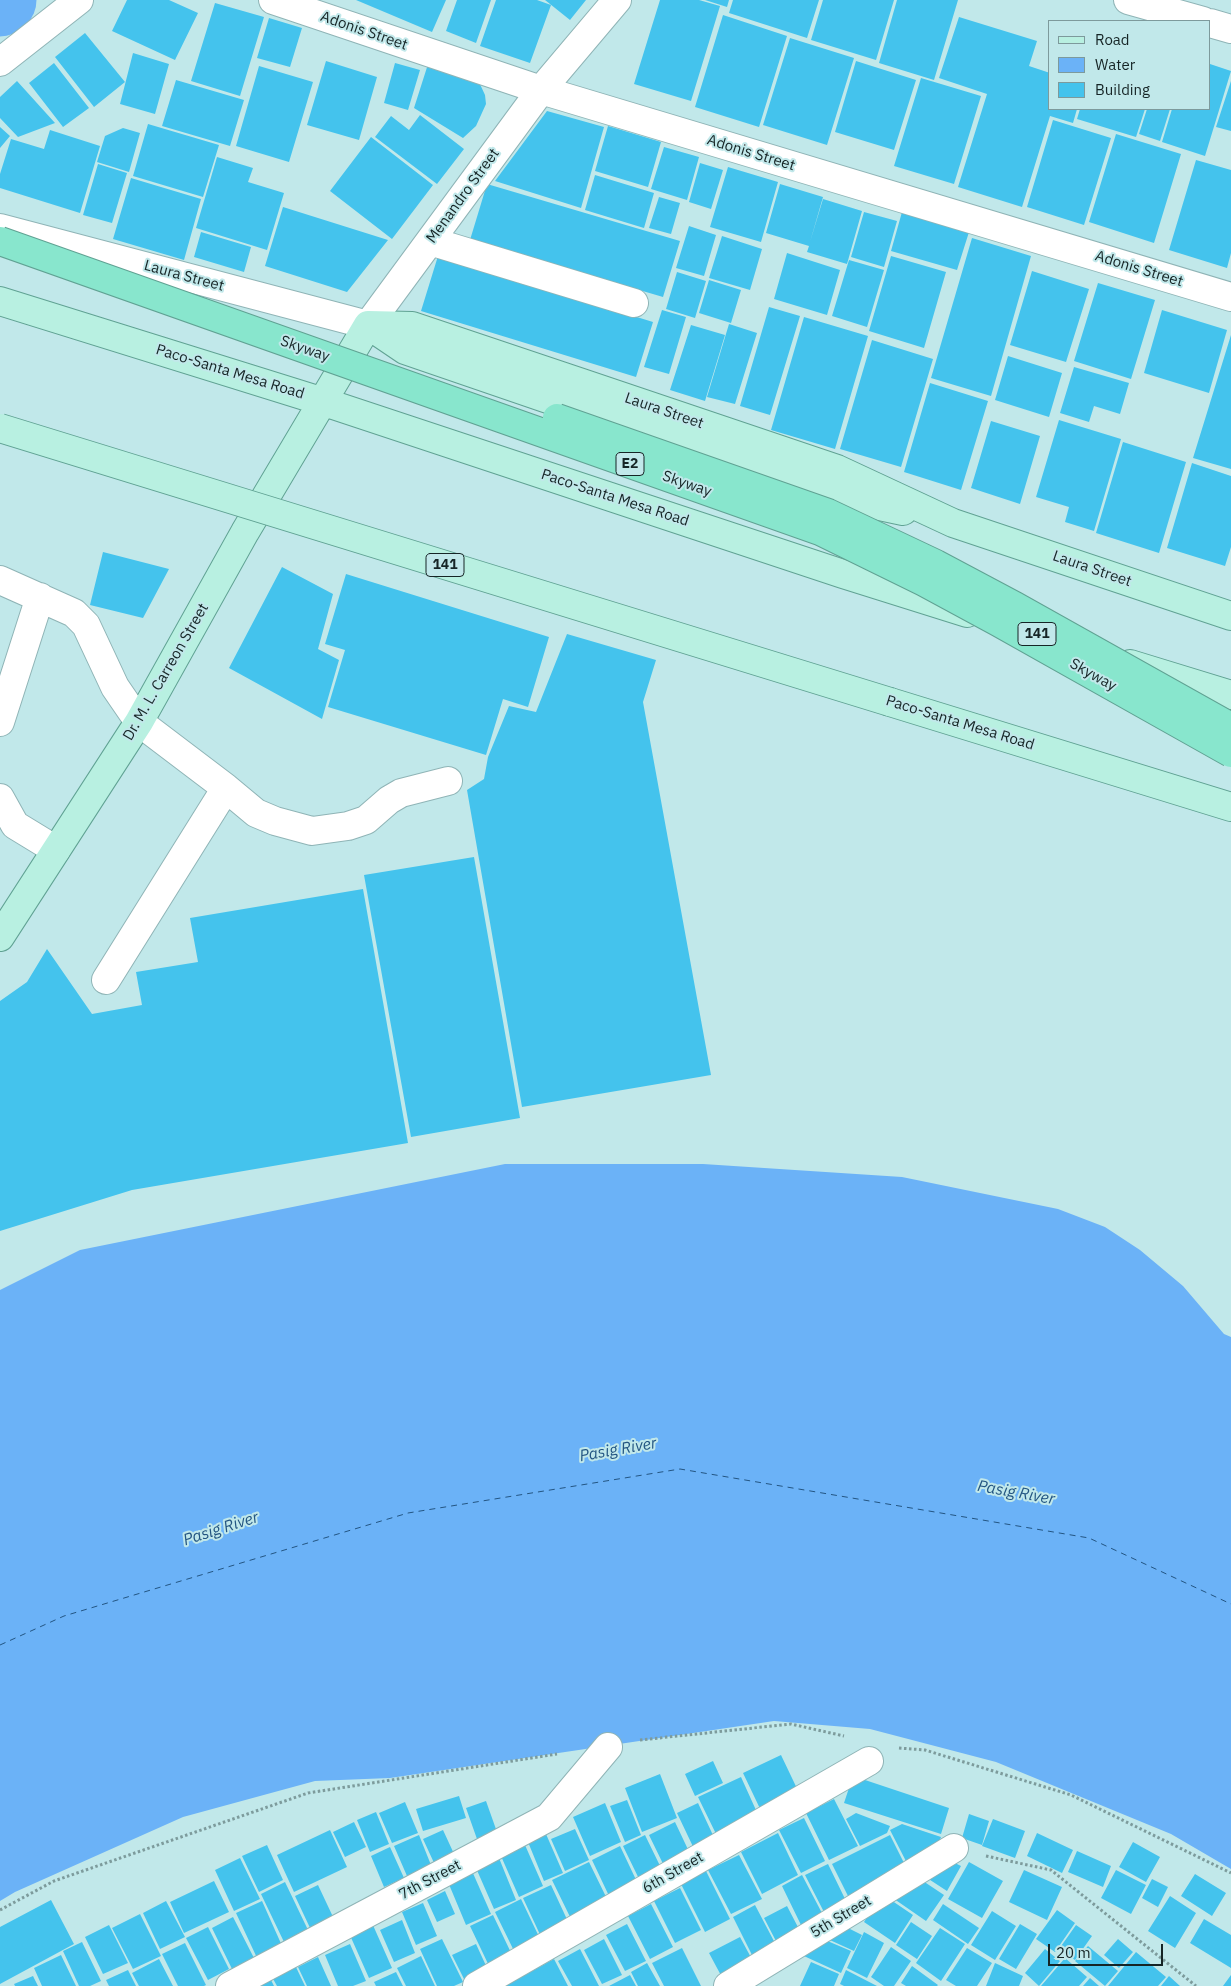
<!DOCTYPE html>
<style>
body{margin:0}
#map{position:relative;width:1231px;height:1986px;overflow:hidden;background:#c1e8ea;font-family:"IBM Plex Sans",sans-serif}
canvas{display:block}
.legend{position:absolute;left:1048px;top:20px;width:162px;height:90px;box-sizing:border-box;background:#c1e8ea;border:1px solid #7d9a9c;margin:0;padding:6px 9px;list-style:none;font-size:15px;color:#162526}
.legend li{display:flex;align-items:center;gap:10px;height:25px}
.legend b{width:25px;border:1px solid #7d9a9c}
.scale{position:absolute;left:1048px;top:1944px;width:115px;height:22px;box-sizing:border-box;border:2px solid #162526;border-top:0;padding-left:6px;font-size:15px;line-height:18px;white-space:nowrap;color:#162526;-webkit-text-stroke:4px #c1e8ea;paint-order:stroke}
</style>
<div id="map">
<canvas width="1231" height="1986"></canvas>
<ul class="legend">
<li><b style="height:6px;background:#b8f0e1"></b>Road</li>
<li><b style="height:14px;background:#6bb2f7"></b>Water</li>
<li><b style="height:14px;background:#44c3ed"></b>Building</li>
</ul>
<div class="scale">20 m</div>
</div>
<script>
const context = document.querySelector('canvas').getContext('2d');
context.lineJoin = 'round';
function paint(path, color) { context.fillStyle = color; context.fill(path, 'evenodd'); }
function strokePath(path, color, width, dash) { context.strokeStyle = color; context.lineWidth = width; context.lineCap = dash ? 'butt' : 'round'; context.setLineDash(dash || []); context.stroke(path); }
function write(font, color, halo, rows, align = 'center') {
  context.font = font + ' "IBM Plex Sans",sans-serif'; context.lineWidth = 4; context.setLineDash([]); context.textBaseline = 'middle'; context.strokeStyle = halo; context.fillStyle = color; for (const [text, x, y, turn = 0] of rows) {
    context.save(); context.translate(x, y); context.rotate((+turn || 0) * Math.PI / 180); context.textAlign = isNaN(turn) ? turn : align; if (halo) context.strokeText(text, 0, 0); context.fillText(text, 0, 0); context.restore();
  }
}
paint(new Path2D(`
 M505 1164H703L902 1177 1058 1209 1105 1227 1140 1250 1183 1286 1224 1334 1231 1337V1869L1171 1834 996 1762 870 1729 774 1721 390 1778 315 1781 183 1817 15 1892 0 1901V1290L80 1250Z`), '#6bb2f7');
strokePath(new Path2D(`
 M0 2 2 0`), '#6bb2f7', 69);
strokePath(new Path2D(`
 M0 1645 64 1616 408 1513 680 1469 1089 1538 1231 1604`), '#235582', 1, [6, 5]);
paint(new Path2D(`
 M127 0H169L198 13 175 60 112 31Z
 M356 0H446L432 32Z
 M457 0H491L476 43 446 31Z
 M496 0H537L551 5 530 63 480 46Z
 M545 0H586L570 20Z
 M660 0H699L720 6 691 101 634 84Z
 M705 0H729L727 7Z
 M733 0H819L807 38 729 13Z
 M823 0H894L876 60 811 40Z
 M897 0H958L934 80 879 63Z
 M215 3 264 17 240 96 191 81Z
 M723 15 787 36 759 127 695 107Z
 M959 17 1037 41 1029 66 1050 73V109H1077L1073 123 1050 116 1022 207 958 187 987 94 939 78Z
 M269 18 302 28 290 67 257 58Z
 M85 33 125 82 94 107 55 57Z
 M790 38 854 58 827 145 763 125Z
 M133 53 169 64 155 114 120 104Z
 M326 61 377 77 359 140 307 125Z
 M429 61 479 82 485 95 486 104 476 126 463 138 414 108Z
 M856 61 916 80 894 150 835 132Z
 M54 63 89 108 63 127 29 83Z
 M395 63 420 70 408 110 384 103Z
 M1210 64 1231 71 1205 156 1162 142 1172 109H1210Z
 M259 66 313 82 289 162 236 146Z
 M921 78 981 96 954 184 894 166Z
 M176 80 244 100 230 146 162 126Z
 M17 81 55 123 18 137 0 118V97Z
 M1231 81V131L1216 127Z
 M1080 109H1145L1136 137 1077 119Z
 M1147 109H1170L1160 141 1139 134Z
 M547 111 604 127 581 208 495 181Z
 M420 115 464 149 437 184 375 137 391 116 409 130Z
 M1053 120 1111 138 1084 225 1027 207Z
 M148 124 219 145 203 197 133 176Z
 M608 126 661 142 648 187 595 171Z
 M0 127 10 136 0 148Z
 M123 128 140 133 129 172 97 162 105 136Z
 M50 130 100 146 80 213 0 188V174L11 139 44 149Z
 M1116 134 1181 154 1154 243 1089 222Z
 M371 137 433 185 392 239 330 191Z
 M664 147 699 157 687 200 651 189Z
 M217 157 253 168 248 182 284 193 267 250 196 228Z
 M1196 160 1231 170V253L1227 268 1169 250Z
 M700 163 723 170 711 209 689 202Z
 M98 164 127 173 112 223 83 215Z
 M728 167 778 182 761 242 710 227Z
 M595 175 654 193 644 228 585 210Z
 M131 178 201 199 184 260 113 239Z
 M487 184 680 241 663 297 470 240Z
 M780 184 823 197 810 242 823 199 862 211 847 264 807 252 809 246 766 233Z
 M659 197 680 203 671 234 649 228Z
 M283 207 388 240 347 292 265 266Z
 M864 212 897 221 884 267 851 257Z
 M902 212 969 232 957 270 891 251Z
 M689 226 716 235 704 276 676 268Z
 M201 232 251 247 244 272 194 257Z
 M722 236 762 249 750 290 709 278Z
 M972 238 1031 256 991 396 931 378Z
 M787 253 840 270 827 315 774 299Z
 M438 256 653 322 636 377 421 311Z
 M891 256 946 272 924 348 869 331Z
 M849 260 884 270 867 327 832 316Z
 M1032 271 1089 289 1066 362 1010 345Z
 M677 272 706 281 695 318 666 309Z
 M709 280 741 290 731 323 699 313Z
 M1098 283 1155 300 1131 379 1074 361Z
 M769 307 800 316 770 415 740 406Z
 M662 310 686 317 669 374 644 367Z
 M1162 310 1227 330 1209 393 1144 373Z
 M804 317 868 336 835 449 771 430Z
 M729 324 757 333 735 404 707 397Z
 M691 325 725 335 705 401 670 390Z
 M1231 335V469L1193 458Z
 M872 340 933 359 901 467 840 449Z
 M1008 356 1062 373 1049 417 995 400Z
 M1074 367 1129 383 1120 414 1094 406 1089 422 1060 413Z
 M930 383 988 401 961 490 904 472Z
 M1059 420 1121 439 1094 531 1065 522 1069 507 1036 497Z
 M991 421 1040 436 1020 504 971 488Z
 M1123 442 1186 462 1159 553 1096 533Z
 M1192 463 1231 476V547L1225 566 1167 548Z
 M103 552 169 569 143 618 90 605Z
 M282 567 333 594 318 649 339 660 322 719 229 668Z
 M346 574 549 637 528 707 503 699 486 755 328 707 345 650 325 644Z
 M567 634 656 660 643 702 711 1075 522 1107 467 790 484 779 488 757 509 706 536 712Z
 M474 857 520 1118 411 1137 364 875Z
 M363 889 408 1143 132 1190 0 1231V1001L27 982 47 949 92 1014 142 1005 136 972 198 962 190 918Z
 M781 1755 802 1799 764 1817 743 1773Z
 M713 1761 723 1783 695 1796 685 1774Z
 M660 1774 677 1818 642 1832 625 1788Z
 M853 1776 949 1808 941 1834 844 1803Z
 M741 1777 760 1819 718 1838 698 1797Z
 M459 1796 466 1818 423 1831 416 1809Z
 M834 1799 858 1846 829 1860 806 1813Z
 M627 1800 641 1835 625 1842 610 1806Z
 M486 1801 497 1832 477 1839 466 1808Z
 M405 1802 418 1833 392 1843 379 1813Z
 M605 1803 621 1842 590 1856 573 1817Z
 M698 1803 718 1846 697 1855 677 1813Z
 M376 1812 389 1844 370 1852 357 1820Z
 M856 1813 890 1826 887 1833 860 1846 846 1819Z
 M969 1814 989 1821 982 1845 962 1838Z
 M804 1818 825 1861 801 1873 779 1830Z
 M993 1819 1025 1831 1015 1858 982 1846Z
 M354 1822 366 1847 345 1857 333 1832Z
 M675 1822 693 1860 667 1872 649 1835Z
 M902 1824 941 1837 933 1858 910 1869 890 1830Z
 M575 1829 589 1860 565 1871 551 1839Z
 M330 1830 347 1867 294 1892 277 1855Z
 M443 1830 455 1856 435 1865 423 1839Z
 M778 1833 798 1875 762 1894 741 1852Z
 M1037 1833 1073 1850 1062 1873 1027 1856Z
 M546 1834 563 1873 544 1881 528 1842Z
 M419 1835 431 1865 407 1876 394 1846Z
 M645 1835 663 1872 641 1883 623 1846Z
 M890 1835 908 1871 850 1900 832 1864Z
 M1133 1842 1160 1857 1146 1882 1119 1867Z
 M267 1845 283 1880 259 1892 242 1856Z
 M525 1845 543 1886 519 1897 501 1856Z
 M620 1846 638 1884 610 1898 592 1860Z
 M390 1847 404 1878 384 1887 371 1856Z
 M1077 1851 1111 1866 1103 1887 1068 1872Z
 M739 1855 762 1899 731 1914 708 1870Z
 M240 1858 260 1899 234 1911 215 1870Z
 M499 1858 516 1900 494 1909 476 1868Z
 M947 1859 961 1866 947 1891 924 1876Z
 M589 1862 610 1905 573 1923 552 1880Z
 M969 1862 1003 1881 982 1918 948 1899Z
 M828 1864 847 1903 825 1914 805 1875Z
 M1024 1870 1062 1887 1047 1920 1009 1902Z
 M1116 1870 1146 1885 1131 1914 1101 1898Z
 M472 1871 491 1914 466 1925 448 1882Z
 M706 1871 730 1919 705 1932 681 1884Z
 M1195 1874 1226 1893 1212 1916 1181 1896Z
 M802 1875 823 1915 801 1925 782 1886Z
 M920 1879 944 1895 926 1921 887 1894Z
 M1152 1879 1168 1887 1158 1907 1142 1898Z
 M214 1881 229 1912 184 1933 170 1902Z
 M285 1882 308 1930 284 1942 261 1894Z
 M318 1885 334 1919 311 1930 295 1896Z
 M551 1885 571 1928 543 1941 523 1898Z
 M680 1888 701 1930 675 1943 654 1901Z
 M445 1891 455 1914 437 1922 427 1900Z
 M882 1894 913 1915 895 1943 864 1922Z
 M1170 1896 1196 1913 1175 1948 1148 1931Z
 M521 1899 542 1943 516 1955 495 1912Z
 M51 1900 74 1944 0 1984V1927Z
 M166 1901 185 1937 160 1949 143 1913Z
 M262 1901 283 1948 258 1960 236 1913Z
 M423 1903 437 1936 416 1945 402 1912Z
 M651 1904 673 1947 650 1959 628 1916Z
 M943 1904 979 1928 968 1944 933 1920Z
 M755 1905 776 1945 753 1957 733 1917Z
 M787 1906 800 1931 777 1943 764 1918Z
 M1057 1910 1075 1923 1055 1952 1036 1939Z
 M992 1911 1016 1926 995 1960 971 1945Z
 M140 1914 161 1956 133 1969 112 1928Z
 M493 1915 514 1959 491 1970 470 1926Z
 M233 1917 255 1960 233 1971 212 1928Z
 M1204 1919 1231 1935V1968L1190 1943Z
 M402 1920 415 1953 394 1962 380 1930Z
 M911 1922 932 1936 917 1959 896 1945Z
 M372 1923 392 1968 369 1978 349 1933Z
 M627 1924 646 1961 625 1971 606 1935Z
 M840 1924 862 1935 854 1951 821 1936Z
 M1020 1924 1037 1934 1016 1969 999 1959Z
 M109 1925 128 1963 103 1974 85 1937Z
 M1076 1925 1092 1936 1075 1960 1059 1949Z
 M208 1927 229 1969 208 1980 186 1938Z
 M940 1928 965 1944 941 1981 916 1963Z
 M864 1932 884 1943 867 1978 847 1968Z
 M740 1937 755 1965 724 1981 709 1953Z
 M818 1937 851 1951 841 1973 793 1951Z
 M442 1939 463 1982 454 1986H437L420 1949Z
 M604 1939 622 1975 602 1984 584 1950Z
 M1118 1939 1133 1952 1119 1968 1104 1955Z
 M82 1942 101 1981 90 1986H79L63 1951Z
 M185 1943 206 1985 204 1986H178L162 1954Z
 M350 1944 366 1981 353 1986H338L325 1955Z
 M476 1944 488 1970 465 1981 452 1955Z
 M1088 1946 1118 1971 1105 1986 1075 1961Z
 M891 1947 911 1961 894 1986H884L871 1977Z
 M682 1948 701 1986H664L652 1963Z
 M967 1948 992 1963 977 1986H956L946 1980Z
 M580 1949 599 1986H572L558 1961Z
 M1045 1949 1060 1961 1039 1986 1025 1973Z
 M1136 1952 1166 1977 1158 1986H1108Z
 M61 1955 76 1986H42L34 1968Z
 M421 1956 435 1986H406L397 1968Z
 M318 1957 331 1986H307L298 1967Z
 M1065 1958 1087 1977 1079 1986H1041Z
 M159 1959 173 1986H139L132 1973Z
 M554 1959 568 1986H505Z
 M811 1962 839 1974 834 1986H800Z
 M647 1963 660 1986H638L631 1972Z
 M995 1963 1023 1976 1019 1986H986Z
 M295 1965 305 1986H277L272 1977Z
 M912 1966 938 1985 937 1986H906L901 1983Z
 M128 1970 136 1986H109L106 1980Z
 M846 1970 877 1986H844L840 1984Z
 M396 1972 403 1986H376L374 1982Z
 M630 1975 636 1986H609Z
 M1231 1975V1986H1223Z
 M33 1976 38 1986H15L14 1984Z
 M1169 1976 1180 1986H1161Z
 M1090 1978 1099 1986H1083Z
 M271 1980 274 1986H258Z`), '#44c3ed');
const minor = new Path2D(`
 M273 0 541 90 1231 297
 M1128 0 1203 21
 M1210 23 1231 29
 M0 62 79 0
 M0 228 368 325 541 90 617 0
 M430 241 634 303
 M0 580 74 613 86 625 115 687 139 722 226 788 256 813 275 821 312 831 348 826 366 820 389 800 401 793 448 781
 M0 722 40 597
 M0 798 15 825 56 850
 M106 980 226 788
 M230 1986 549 1817 608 1747
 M477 1986 869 1761
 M728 1986 954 1848`);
const major = new Path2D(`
 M0 301 324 402 843 574 967 613
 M368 325 412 326 585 384 837 469 953 523 1231 616
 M368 325 405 350 828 495 903 511
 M1130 664 1231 695
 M890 702 1231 807
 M0 937 139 722 245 532 368 325`);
strokePath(minor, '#8fb4b6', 30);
strokePath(major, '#60a293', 30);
strokePath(new Path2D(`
 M640 1740 791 1724 844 1736
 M899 1748 925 1750 1071 1795 1231 1873
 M986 1856 1051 1870 1196 1986
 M0 1910 54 1881 308 1793 557 1754`), '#7d9b9c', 3, [2.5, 2.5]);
strokePath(minor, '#fff', 28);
strokePath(major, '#b8f0e1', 28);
const majorBridge = new Path2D(`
 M0 428 890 702`);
const highwayBridge = new Path2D(`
 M0 241 820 531 924 582 998 622 1231 753
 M557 418 828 513 936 564 1015 606 1231 727`);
strokePath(majorBridge, '#60a293', 30, []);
strokePath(highwayBridge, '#60a293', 30, []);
strokePath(majorBridge, '#b8f0e1', 28);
strokePath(highwayBridge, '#88e6cd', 28);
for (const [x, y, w] of [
 [630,464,28],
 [445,565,38],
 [1037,634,38]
]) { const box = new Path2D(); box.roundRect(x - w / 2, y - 11.5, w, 23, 4); context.fillStyle = '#c1e8ea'; context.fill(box); strokePath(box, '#162526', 1); }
write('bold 14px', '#162526', null, [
 ["E2",630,464],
 ["141",445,565],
 ["141",1037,634]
]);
write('15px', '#162526', '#c1e8ea', [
 ["Adonis Street",364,31,19],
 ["Adonis Street",751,153,17],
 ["Menandro Street",463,196,-54],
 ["Adonis Street",1139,269,17],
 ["Laura Street",184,276,15],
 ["Skyway",305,349,19],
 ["Paco-Santa Mesa Road",230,372,17],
 ["Laura Street",664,411,19],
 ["Skyway",687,484,19],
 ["Paco-Santa Mesa Road",615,498,18],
 ["Laura Street",1092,569,19],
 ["Dr. M. L. Carreon Street",166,672,-60],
 ["Skyway",1093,675,29],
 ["Paco-Santa Mesa Road",960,723,17],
 ["6th Street",673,1873,-30],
 ["7th Street",430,1880,-28],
 ["5th Street",841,1917,-31]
]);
write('italic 16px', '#235582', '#c1e8ea', [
 ["Pasig River",618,1450,-10],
 ["Pasig River",1016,1493,10],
 ["Pasig River",221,1529,-18]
]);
</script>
